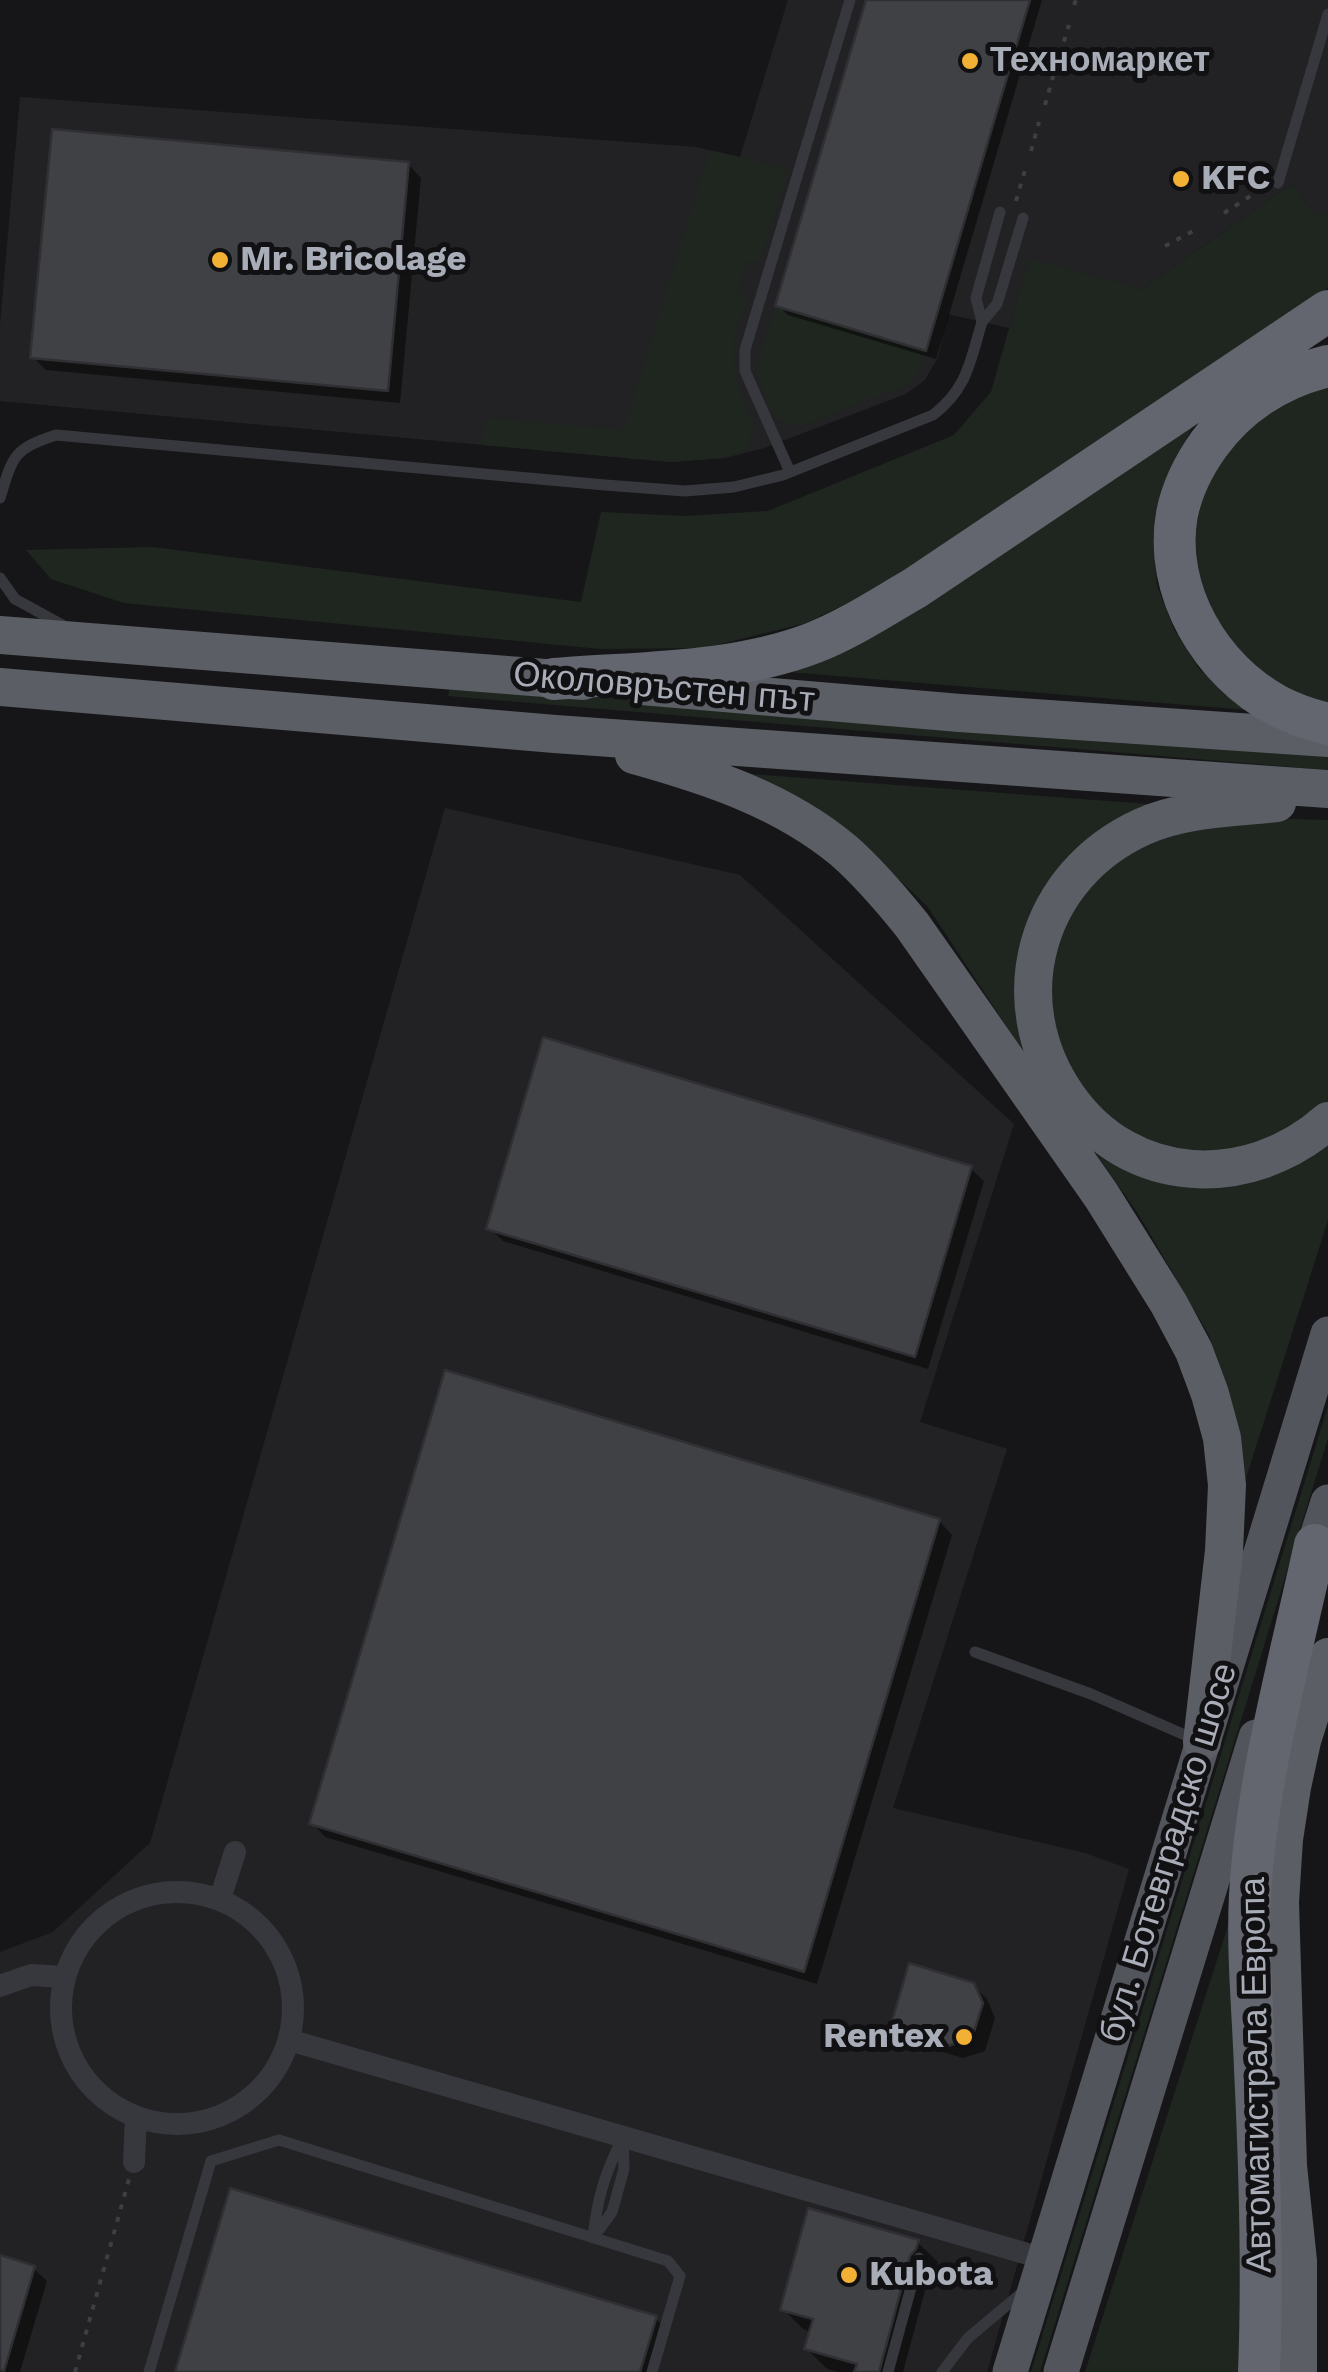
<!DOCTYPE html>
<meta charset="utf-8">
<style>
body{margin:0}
canvas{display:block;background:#161618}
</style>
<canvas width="1328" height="2372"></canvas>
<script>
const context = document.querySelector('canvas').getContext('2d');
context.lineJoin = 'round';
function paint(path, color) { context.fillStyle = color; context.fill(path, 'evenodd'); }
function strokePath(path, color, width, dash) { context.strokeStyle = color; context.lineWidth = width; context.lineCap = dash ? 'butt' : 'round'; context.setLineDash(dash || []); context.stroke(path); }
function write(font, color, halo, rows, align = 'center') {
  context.font = font + ' "Work Sans",sans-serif'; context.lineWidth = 10; context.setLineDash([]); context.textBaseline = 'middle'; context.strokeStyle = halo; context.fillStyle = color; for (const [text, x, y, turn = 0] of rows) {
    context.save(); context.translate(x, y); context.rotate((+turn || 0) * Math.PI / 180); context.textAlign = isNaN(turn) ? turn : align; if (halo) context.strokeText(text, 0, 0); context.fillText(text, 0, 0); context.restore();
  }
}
paint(new Path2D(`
 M788 0H1328V212L1318 218 1292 184 1142 289 1029 259 1009 328 948 314 938 357 925 380 906 394 761 449 725 458 671 462 0 401V325L20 97 695 147 740 157Z
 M445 808 740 875 1014 1124 920 1422 1007 1449 893 1808 1085 1853 1129 1869 987 2372H0V1952L53 1932 150 1843Z`), '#222225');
paint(new Path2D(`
 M710 150 789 170 759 263 746 261 737 293 749 297C744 310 737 323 735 336 728 367 742 396 754 424L748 448 725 458 671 462 482 445 485 418 624 430Z
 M1292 184 1318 218 1328 212V288L895 580 806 623 704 648 601 649 124 603 51 579 26 550 153 547 581 602 601 512 684 516 768 511 954 435 991 392 1029 258 1142 289Z
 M775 306 926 351 917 373 904 386 799 427 778 420 767 403 756 369Z
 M1328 378V710L1274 683 1232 646 1207 609 1190 542 1200 493 1227 437Z
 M1200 411 1167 480 1153 538 1157 586 1174 629 1199 669 1247 710 753 669Z
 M450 684 1328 757V770L448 696Z
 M750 774 1161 805 1097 831 1067 857 1040 893 1023 937 1032 1065 928 907 877 859 827 816Z
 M1229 817 1328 820V1103L1268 1145 1218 1155 1162 1149 1113 1124 1077 1084 1053 1037 1044 987 1052 933 1121 851Z
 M1328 1141V1220L1240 1497 1228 1391 1209 1335 1139 1215 1088 1142 1132 1166Z
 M1328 1406V1438L1040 2372H1031Z
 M1235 1904 1243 2372H1085Z`), '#1e261f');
paint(new Path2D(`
 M868 0H1042L936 359 788 315 778 305Z
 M408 164 421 178 400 403 46 370 33 357Z
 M970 1168 984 1181 928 1369 503 1241 489 1228Z
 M939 1521 952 1535 817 1984 325 1837 312 1823Z
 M973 1985 987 1999 995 2018 985 2051 963 2058 906 2041 892 2028Z
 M917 2242 938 2262 935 2270 929 2276 903 2372H838L827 2369 807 2349 812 2332 803 2329 783 2309Z
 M0 2258 33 2268 47 2281 20 2372H0Z
 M655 2318 665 2328 652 2372H177Z`), '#0007');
const building = new Path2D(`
 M866 0H1030L926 351 775 306Z
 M52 129 409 162 388 391 30 358Z
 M543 1037 972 1166 915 1357 486 1229Z
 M445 1370 940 1519 804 1972 309 1824Z
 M909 1963 974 1983 983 2003 972 2038 948 2046 890 2028Z
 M230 2188 657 2316 640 2372H175Z
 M808 2208 919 2240 916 2249 910 2256 879 2372H854L857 2364 804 2349 813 2319 780 2310Z
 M0 2255 35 2266 4 2371 0 2370Z`);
paint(building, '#404145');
strokePath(building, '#303034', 2.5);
strokePath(new Path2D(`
 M1074 5 1076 0
 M1060 54 1069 25
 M1045 105 1054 73
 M1031 151 1039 122
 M1016 201 1025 170
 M1224 213 1252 195
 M1165 246 1195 230
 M75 2372 129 2179`), '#3d3f44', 4, [5, 8]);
strokePath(new Path2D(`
 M1278 183 1328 14
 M1000 212 976 298 982 322 997 304 1023 218
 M790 472 745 371V350L850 0
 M0 498C13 456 13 449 56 435L605 485 685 491 734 487 783 475 933 415C968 388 970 361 982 322
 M0 578 15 599 66 627
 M975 1652 1091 1694 1194 1739
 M623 2137 624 2169 612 2212 593 2238C597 2198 605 2173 623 2137Z
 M149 2372 211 2161 279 2140 668 2261 680 2276 652 2372
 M888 2372 919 2258
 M942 2372 968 2338 1024 2291`), '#37383d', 11);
strokePath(new Path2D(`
 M61 2008a116 116 0 1 1 232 0a116 116 0 1 1-232 0Z
 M220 1899 235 1852
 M0 1986 31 1975 64 1977
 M289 2040 1045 2259
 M134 2162 136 2117`), '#37383d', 22);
strokePath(new Path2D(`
 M1307 1568 1328 1502
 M1010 2372 1328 1334
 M1061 2372 1256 1737`), '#53555c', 35);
strokePath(new Path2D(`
 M0 635 583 681
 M642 686 960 713 1328 738
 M0 687 555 734 1328 789
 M634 755C709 776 783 800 844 851 869 873 891 899 912 925L1101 1195 1169 1304 1194 1351 1210 1394 1222 1438 1227 1485 1224 1551 1202 1742
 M1277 803C1233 808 1183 808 1142 827 1036 875 1000 1000 1067 1096 1130 1187 1249 1191 1328 1121
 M1298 2372V2261L1288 2166 1280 1902 1284 1839 1292 1787 1302 1741 1328 1657`), '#5b5e65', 38);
strokePath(new Path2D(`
 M1328 366C1278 378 1239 403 1209 444 1194 465 1182 489 1177 514 1163 590 1211 671 1278 706 1294 714 1311 720 1328 724
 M554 679C639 672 732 674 813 643 849 629 882 607 915 588L1328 311
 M1259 2372C1263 2271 1260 2170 1255 2069 1253 2011 1247 1952 1250 1895 1257 1777 1290 1660 1315 1545`), '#63666e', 42);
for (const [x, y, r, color] of [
 [970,61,10,"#f2b134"],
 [1181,179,10,"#f2b134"],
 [220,260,10,"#f2b134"],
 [964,2037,10,"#f2b134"],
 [849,2275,10,"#f2b134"]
]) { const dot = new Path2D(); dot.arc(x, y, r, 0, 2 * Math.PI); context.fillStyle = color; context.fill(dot); strokePath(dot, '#111113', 4); }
write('bold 35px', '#a8adb8', '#111113', [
 ["Техномаркет",990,61],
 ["KFC",1201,179],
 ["Mr. Bricolage",240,260],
 ["Rentex",944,2037,"right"],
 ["Kubota",869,2275]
], 'left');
write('35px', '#a8adb8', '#111113', [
 ["Околовръстен път",664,688,5],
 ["бул. Ботевградско шосе",1169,1853,-73],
 ["Автомагистрала Европа",1257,2075,-91]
]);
</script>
